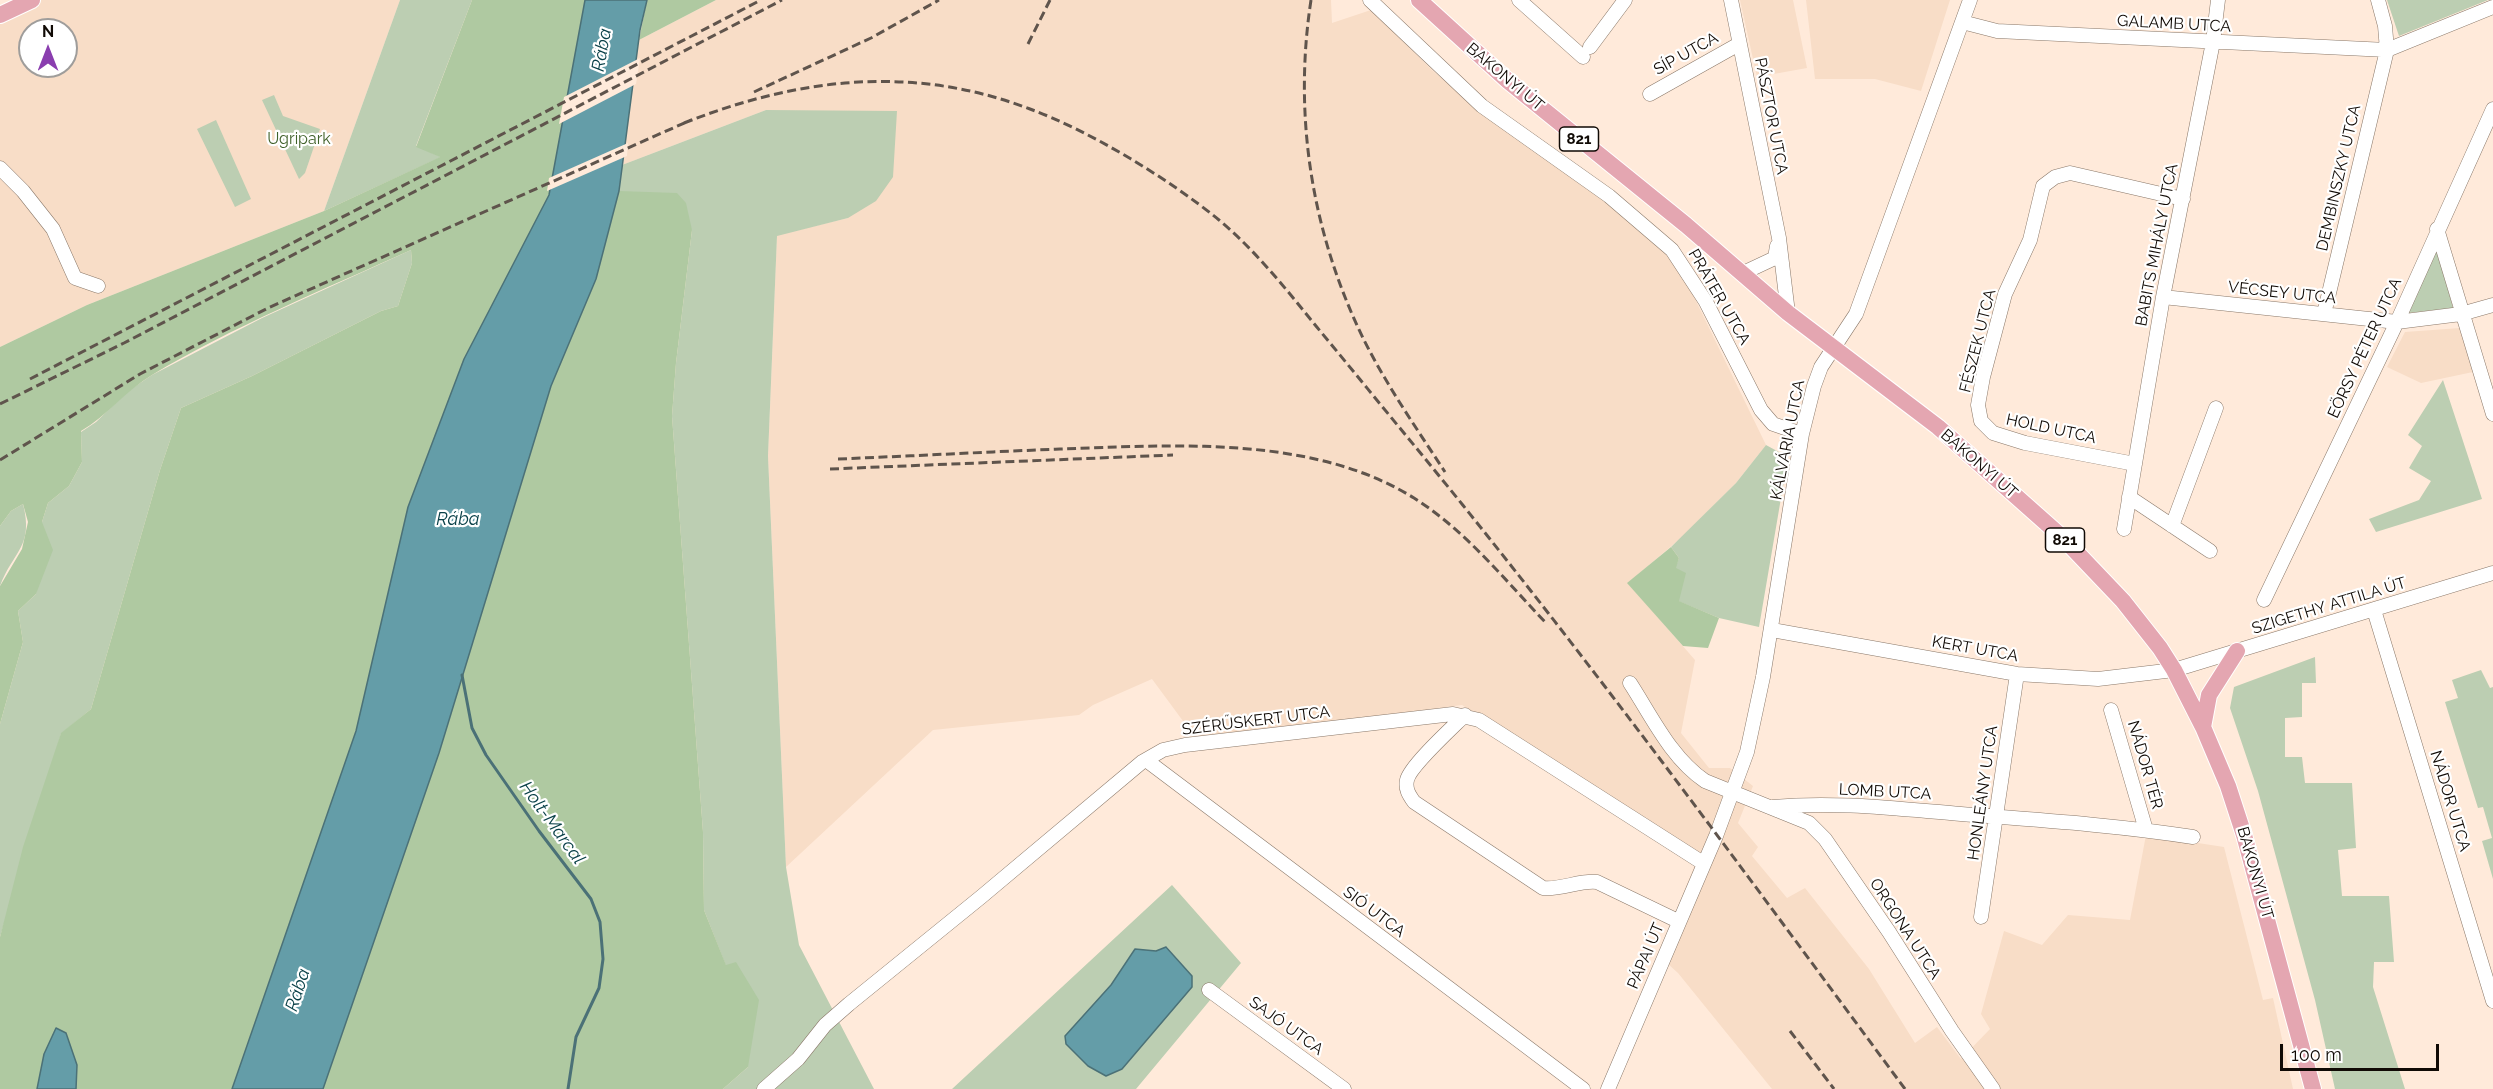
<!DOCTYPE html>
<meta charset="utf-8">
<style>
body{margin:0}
#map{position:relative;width:2493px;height:1089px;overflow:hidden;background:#ffeada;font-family:Raleway,sans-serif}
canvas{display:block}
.north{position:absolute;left:18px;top:18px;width:60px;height:60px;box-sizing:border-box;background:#fff;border:2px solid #9f9d9b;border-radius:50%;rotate:0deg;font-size:16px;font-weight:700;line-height:24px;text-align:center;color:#100a05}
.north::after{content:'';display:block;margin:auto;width:21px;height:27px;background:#8a3eaf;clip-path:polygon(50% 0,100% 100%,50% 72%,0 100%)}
.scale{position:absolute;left:2280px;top:1044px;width:159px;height:27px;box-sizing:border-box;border:3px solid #100a05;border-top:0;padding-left:8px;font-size:18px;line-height:21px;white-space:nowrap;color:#100a05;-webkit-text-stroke:4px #fff;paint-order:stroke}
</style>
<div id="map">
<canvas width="2493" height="1089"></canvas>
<div class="north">N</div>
<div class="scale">100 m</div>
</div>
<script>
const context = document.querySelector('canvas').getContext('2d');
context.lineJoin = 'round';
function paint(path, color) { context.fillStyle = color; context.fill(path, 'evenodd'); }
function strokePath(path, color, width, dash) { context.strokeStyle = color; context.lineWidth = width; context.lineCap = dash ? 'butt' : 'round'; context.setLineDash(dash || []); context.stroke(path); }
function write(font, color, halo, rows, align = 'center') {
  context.font = font + ' Raleway,sans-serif'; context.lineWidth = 4.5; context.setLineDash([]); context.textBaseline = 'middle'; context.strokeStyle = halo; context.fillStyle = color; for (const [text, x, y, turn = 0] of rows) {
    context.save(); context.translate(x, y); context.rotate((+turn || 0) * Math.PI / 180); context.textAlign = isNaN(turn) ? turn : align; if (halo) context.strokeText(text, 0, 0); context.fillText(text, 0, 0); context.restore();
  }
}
paint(new Path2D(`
 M27 0H400L324 211 87 305 0 347V12ZM30 30H66V66H30Z
 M716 0H1331L1332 23 1371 10 1433 71 1474 106 1643 227 1678 264 1766 445 1736 483 1682 537 1628 583 1695 660 1681 733 1709 768H1730L1753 786 1738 823 1758 847 1752 856 1787 898 1805 888 1869 969 1915 1043 1937 1027 1961 1059 1990 1029 1981 1014 2004 931 2042 945 2068 915 2130 920 2146 835 2224 847 2263 1000 2273 998 2293 1089H1772L1678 973 1658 955 1699 855 1462 705 1197 740 1152 679 1093 705 1079 715 933 730 786 867 768 456 777 235 848 218 766 110 622 165 639 40Z
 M1740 0H1793L1807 68 1757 77Z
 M1806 0H1950L1921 91 1875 79H1815Z
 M2460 328 2473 372 2421 383 2387 367 2405 332Z`), '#f8ddc7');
paint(new Path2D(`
 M400 0H472L416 146 441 157 324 211Z
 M2387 0H2488L2399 36Z
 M274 95 283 116 320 129 305 173 299 179 262 100Z
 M766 110 897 111 893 177 876 201 848 218 777 236 768 456 786 867 799 945 874 1089H723L748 1067 726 966 704 910 703 832 672 416 676 363 692 230 619 191 622 165Z
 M216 120 251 199 235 207 197 129Z
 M2436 244 2453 308 2408 313Z
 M411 250 412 263 398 306 381 311 252 376 181 408 160 470 91 709 61 734 0 937V724L23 642 18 611 36 594 42 522 48 503 69 486 82 462 81 432 96 422 127 392 152 375 262 318Z
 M2443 380 2482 499 2376 532 2369 519 2419 500 2431 481 2409 468 2422 446 2408 435Z
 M1766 445 1788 457 1759 627 1719 618 1678 601 1675 568 1679 558 1671 547 1736 483Z
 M23 504C34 547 13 551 0 586V526L11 511Z
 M2315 657 2316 683H2302V717L2285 718V757H2302L2305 783H2352L2356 848 2338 850 2342 896H2389L2394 962H2374L2373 987 2405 1089H2335L2315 1000 2258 791 2230 708 2234 687Z
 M2481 670 2490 688 2493 687V879L2482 841 2492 838 2483 807 2478 808 2445 702 2458 698 2452 680Z
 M1172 885 1241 963 1136 1089H952ZM1167 947 1192 976 1111 985 1135 949 1156 952Z`), '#bcceb2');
paint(new Path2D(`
 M472 0H585L549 195 464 359 408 507 356 731 232 1089H76L77 1065 44 1054 37 1089H0V937L23 847 61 733 91 709 160 470 181 408 252 376 381 311 398 306 412 263 411 250C325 289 232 327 152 375 125 391 107 416 81 431L82 462 69 486 48 503 42 522 53 550 36 594 18 611 23 642 0 724V586L22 549 28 522 23 504 11 511 0 526V347L87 305 324 211 440 157 416 147Z
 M647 0H716L639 40Z
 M619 191 677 193 686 203 692 230 676 363 672 416 703 832 704 910 726 965 736 962 759 1000 748 1067 723 1089H323L439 753 551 386 596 279Z
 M1671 547 1679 558 1676 568 1686 573 1679 601 1719 618 1708 648 1683 646 1627 583Z`), '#afc9a1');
const water = new Path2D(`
 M585 0H647L640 30 619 191 596 279 551 386 439 753 323 1089H232L356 731 408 507 464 359 549 195Z
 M1166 947 1192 976V987L1122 1069 1106 1076 1088 1066 1066 1044 1065 1036 1111 985 1135 949 1156 951Z
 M56 1028 66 1033 77 1065 76 1089H37L44 1054Z`);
paint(water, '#649da8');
strokePath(water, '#4b7177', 1.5);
paint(new Path2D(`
 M640 58 636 84 559 124 564 97Z
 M628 143 627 156 547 191 549 178Z`), '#ffeada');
strokePath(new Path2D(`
 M462 675 472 728 486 755 539 831 591 899 600 922 603 959 599 988 576 1037 568 1089`), '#4b7177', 3);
const minor = new Path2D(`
 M1370 0 1482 106 1609 196 1672 250 1706 302 1761 410 1773 424 1802 434
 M1519 0 1583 57
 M1731 0 1779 238 1788 313
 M1962 22 1997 31 2387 50 2493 7
 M1590 47 1625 0
 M1650 94 1739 44
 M0 168 23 191 53 229 75 278 98 286
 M2437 229 2493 414
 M1743 273 1775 258 1777 246
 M2163 297 2397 322 2461 314 2493 305
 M2324 314 2387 50 2385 26 2378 0
 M2135 464 2025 443 1993 433 1981 421 1978 405 1983 377 2005 294 2030 240 2043 186 2055 177 2070 173 2183 199
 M2129 497 2210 551
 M2172 526 2216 408
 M2124 529 2163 297 2213 42 2218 0
 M2264 600 2397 322 2493 109
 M2374 610 2493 1001
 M1772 630 2017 674 2098 679 2174 670 2493 573
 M1630 683C1652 717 1671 758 1705 781L1809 823 1825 839 1889 932 1952 1031 1993 1089
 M2111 710 2146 830
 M1465 715C1453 727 1410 766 1407 780 1405 789 1409 795 1414 802L1543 888C1562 890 1579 880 1597 882L1678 921
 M1146 760 1583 1089
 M1773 807C1835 801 1899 809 1961 814 2038 820 2116 825 2193 837
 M1981 917 2017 674
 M1209 990 1344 1089
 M764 1089 798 1059 825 1025 849 1004 981 897 1142 762 1163 750 1185 745 1453 714 1479 720 1703 863
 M1608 1089 1716 836 1747 752 1763 677 1802 434 1814 386 1821 367 1856 314 1970 0`);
const major = new Path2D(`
 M1419 0 1508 81 1686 225 1788 313 1938 427 2063 538 2123 601 2160 648 2174 670 2203 727 2228 786 2244 835 2313 1089
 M0 15 32 0
 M2203 727 2209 695 2237 651`);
strokePath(minor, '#8a7869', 15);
strokePath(major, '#fff', 18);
strokePath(minor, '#fff', 14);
strokePath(major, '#e4a6b1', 16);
strokePath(new Path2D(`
 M1311 0C1293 117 1312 234 1364 340 1387 386 1417 429 1445 472
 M1028 44 1050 0
 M754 92 871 38 939 0
 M684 123C798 78 912 64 1030 109 1090 131 1169 179 1219 220 1256 251 1286 289 1316 326 1350 367 1384 409 1418 450 1588 657 1746 874 1905 1089
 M30 379 761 0
 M0 404 124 343 782 0
 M838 459C912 456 986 452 1060 449 1175 445 1313 435 1414 498 1466 531 1504 579 1546 623
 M0 460 140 374 268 308 691 120
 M830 469 1173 455
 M1790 1031 1834 1089`), '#5f544c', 3, [9, 4.5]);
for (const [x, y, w] of [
 [1579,139,39],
 [2065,540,39]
]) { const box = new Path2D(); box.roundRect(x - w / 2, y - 12, w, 24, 4.5); context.fillStyle = '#fff'; context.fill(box); strokePath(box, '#100a05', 1.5); }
write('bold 15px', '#100a05', null, [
 ["821",1579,139],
 ["821",2065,540]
]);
write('16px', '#100a05', '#fff', [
 ["GALAMB UTCA",2174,24,3],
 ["SÍP UTCA",1686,54,-29],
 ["BAKONYI ÚT",1505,77,40],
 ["PÁSZTOR UTCA",1771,116,79],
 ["DEMBINSZKY UTCA",2339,178,-77],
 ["BABITS MIHÁLY UTCA",2157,245,-79],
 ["VÉCSEY UTCA",2282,293,6],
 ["PRÁTER UTCA",1719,297,60],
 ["FÉSZEK UTCA",1978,341,-76],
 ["EÖRSY PÉTER UTCA",2365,348,-65],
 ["HOLD UTCA",2051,429,12],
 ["KÁLVÁRIA UTCA",1788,440,-79],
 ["BAKONYI ÚT",1979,464,41],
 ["SZIGETHY ATTILA ÚT",2329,606,-17],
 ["KERT UTCA",1975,649,10],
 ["SZÉRŰSKERT UTCA",1256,721,-7],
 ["NÁDOR TÉR",2145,765,74],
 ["LOMB UTCA",1885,792,3],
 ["HONLEÁNY UTCA",1983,793,-82],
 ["NÁDOR UTCA",2450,801,73],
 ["BAKONYI ÚT",2255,873,74],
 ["SIÓ UTCA",1374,912,37],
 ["ORGONA UTCA",1905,929,57],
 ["PÁPAI ÚT",1646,956,-67],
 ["SAJÓ UTCA",1286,1026,36]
]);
write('16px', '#40612a', '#fff', [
 ["Ugripark",299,139]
]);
write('italic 18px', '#094048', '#fff', [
 ["Rába",602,50,-80],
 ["Rába",458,520],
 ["Holt-Marcal",552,823,54],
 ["Rába",298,990,-72]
]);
</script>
